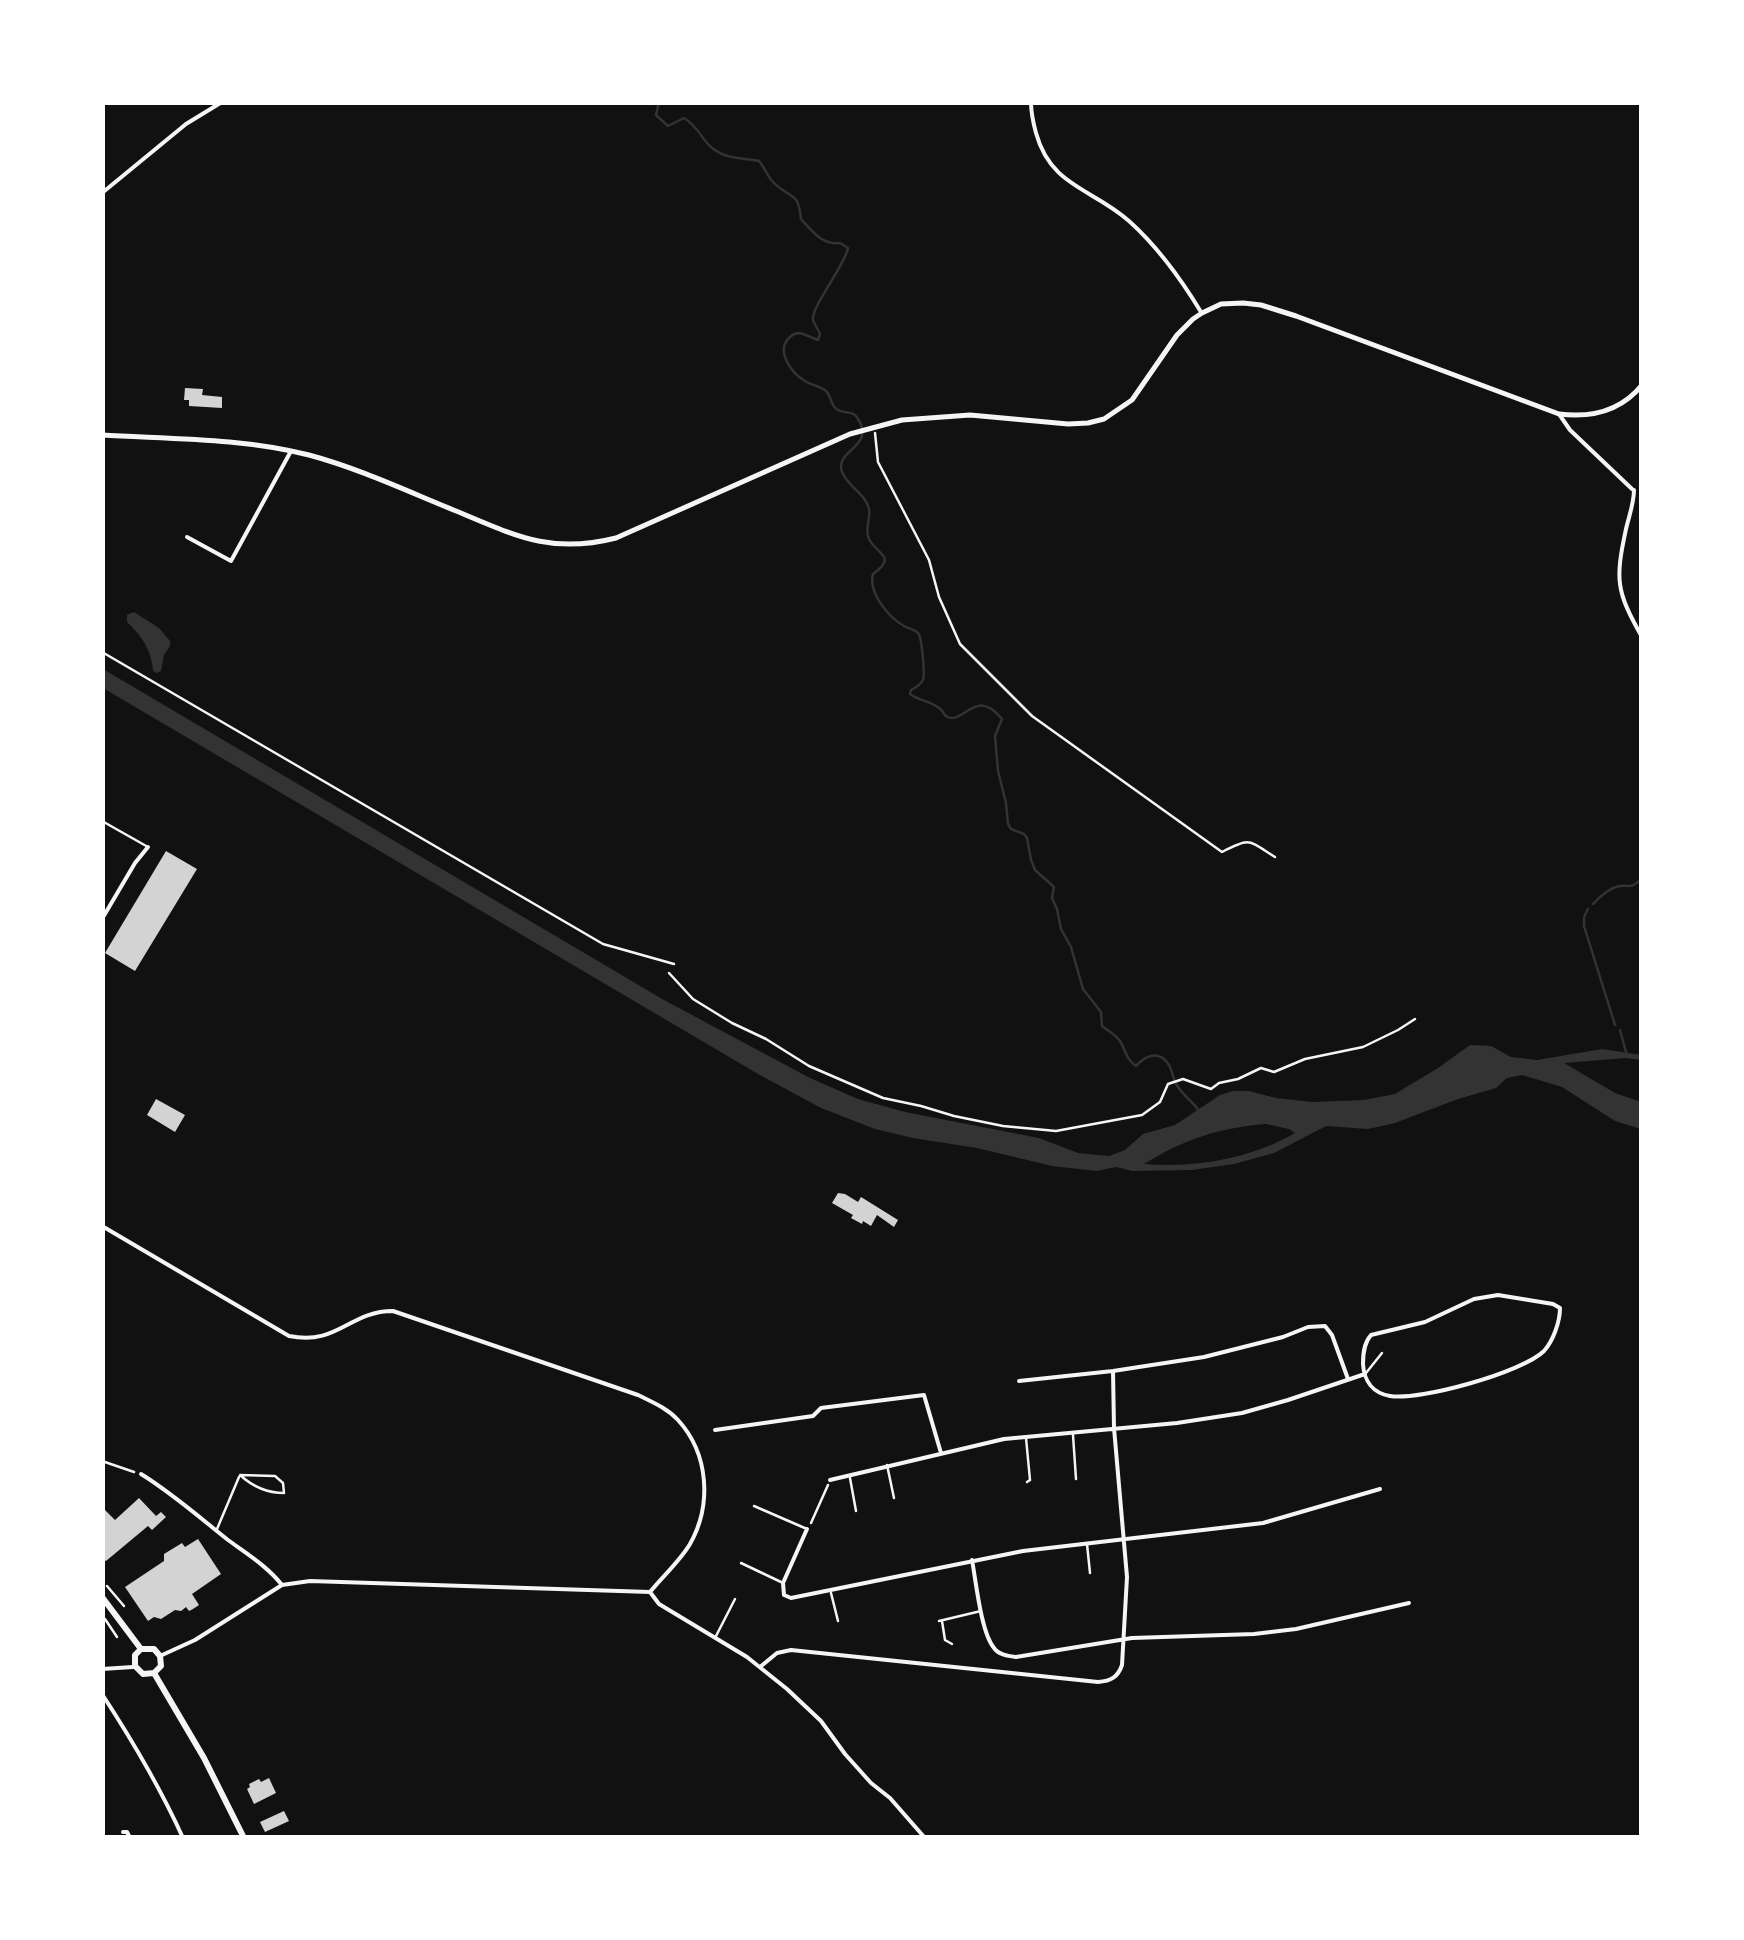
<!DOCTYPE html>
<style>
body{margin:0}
#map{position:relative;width:1744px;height:1940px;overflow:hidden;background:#111;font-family:Helvetica,sans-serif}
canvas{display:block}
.frame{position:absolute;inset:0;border:105px solid #fff;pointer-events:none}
</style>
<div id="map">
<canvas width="1744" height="1940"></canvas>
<div class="frame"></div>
</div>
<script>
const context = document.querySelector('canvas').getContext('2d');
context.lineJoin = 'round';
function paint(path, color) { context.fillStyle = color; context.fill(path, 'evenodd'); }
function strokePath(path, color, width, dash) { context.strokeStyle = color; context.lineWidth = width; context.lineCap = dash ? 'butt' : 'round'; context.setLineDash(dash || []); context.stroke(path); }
paint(new Path2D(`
 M134 612 159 628 170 641V646L164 655 161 671 157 673 153 671C152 651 142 636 127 622V615Z
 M103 669 664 1000 810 1078 858 1099 905 1112 1039 1138 1078 1153 1109 1156 1125 1150 1143 1134 1175 1125 1220 1095 1233 1091H1249L1276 1098 1313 1102 1364 1100 1395 1094 1438 1068 1470 1045 1491 1046 1511 1057 1537 1060 1602 1049 1641 1055V1060L1626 1058 1564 1063 1615 1093 1641 1102V1129L1615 1121 1562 1087 1522 1075 1507 1078 1496 1088 1458 1099 1395 1123 1368 1129 1326 1126 1274 1153 1234 1164 1192 1170 1132 1171 1116 1167 1097 1171 1052 1166 977 1148 913 1138 875 1129 821 1108 758 1074 103 688ZM1266 1124 1289 1129 1295 1133C1250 1159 1195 1168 1144 1164 1185 1139 1218 1128 1266 1124Z`), '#333');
strokePath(new Path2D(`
 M659 102 656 115 668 126 684 118C700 128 700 138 712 148 726 159 742 158 759 161 765 168 767 176 773 182 790 200 798 189 801 219 813 232 822 245 840 243L848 248C845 265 811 307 813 320 813 321 820 333 820 334L818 340C807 337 800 328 790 337 775 350 791 373 805 381 811 385 820 386 826 391 832 397 830 406 838 410 846 414 853 410 858 419 876 447 834 450 842 472 848 487 866 494 869 509 871 518 864 530 869 539 877 555 898 556 873 574 868 592 888 617 904 626 907 628 915 630 918 633 922 637 925 675 923 680 921 684 915 688 911 690L910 694C919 701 931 701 939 708 946 713 942 717 952 718 967 718 978 689 1002 719L995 736 998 771 1006 803 1008 824 1011 829 1024 834 1027 838 1031 860 1035 870 1054 887 1052 898 1057 909 1061 929 1071 947 1083 989 1101 1012 1102 1026C1108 1031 1115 1034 1120 1041 1126 1051 1126 1059 1136 1066 1145 1056 1159 1049 1169 1065 1173 1072 1173 1080 1178 1087 1184 1096 1193 1102 1199 1111
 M1593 904C1599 897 1611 887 1620 886 1634 885 1628 889 1642 879
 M1588 909 1584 917V926L1615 1025
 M1620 1030 1626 1052`), '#333', 2.5);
paint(new Path2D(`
 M185 388 203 389 202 395 222 397V408L189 406V400H184Z
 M166 851 197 869 135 971 105 953Z
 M156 1099 185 1115 175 1132 147 1115Z
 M838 1193 845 1194 858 1202 861 1197 898 1220 894 1227 877 1215 871 1226 863 1221 862 1224 851 1218 853 1215 832 1203Z
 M139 1498 156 1516 161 1512 166 1517 152 1530 148 1526 106 1561 102 1558V1507L115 1520Z
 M198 1539 221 1574 192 1594 199 1605 193 1609 189 1611 186 1607 181 1611 175 1610 161 1619 154 1617 148 1621 125 1587 164 1561V1554L182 1543 185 1547Z
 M269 1778 276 1793 254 1804 247 1789 250 1787 249 1784 259 1779 261 1782Z
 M284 1811 289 1821 265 1832 260 1822Z`), '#d3d3d3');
strokePath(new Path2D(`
 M875 433 878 462 929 560 939 597 960 644 1032 716 1222 852C1251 837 1248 840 1275 857
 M102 652 603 944 674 964
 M669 973 693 999 732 1023 766 1039 809 1066 883 1098 921 1106 954 1116 1003 1126 1056 1131 1142 1115 1160 1102 1168 1084 1183 1079 1211 1089 1219 1083 1238 1079 1261 1068 1274 1072 1305 1059 1363 1047 1398 1030 1415 1019
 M102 1461 134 1472
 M811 1523 828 1485
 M107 1586 124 1606
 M105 1619 117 1637`), '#f5f5f5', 2.5);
strokePath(new Path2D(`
 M102 821 148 847
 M1366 1373 1382 1353
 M1073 1435 1076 1479
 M1026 1438 1030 1480 1027 1482
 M887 1465 894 1498
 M240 1475 275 1476 283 1483 284 1493C267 1493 252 1486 240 1475Z
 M850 1478 856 1511
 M754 1506 807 1529
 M217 1529 239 1477
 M1087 1544 1090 1573
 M741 1563 781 1582
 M831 1593 838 1621
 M939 1621 981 1611
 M942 1621 945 1640 952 1644
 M715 1638 735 1599`), '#f5f5f5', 2.5);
strokePath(new Path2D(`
 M1031 102C1031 114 1033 122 1036 133 1051 187 1092 188 1129 221 1158 247 1181 279 1201 312
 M102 193 186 124 222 102
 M1559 414 1570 430 1632 489
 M1634 490C1634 503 1629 516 1626 529 1615 580 1616 591 1642 637
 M187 537 231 561 291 451
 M102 919 135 863 148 847
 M102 1226 289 1336C338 1346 349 1311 393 1311L638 1395C652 1402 667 1408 678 1420 709 1454 712 1505 690 1544 680 1561 663 1576 650 1592
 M1498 1295 1553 1304 1560 1308C1560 1322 1553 1341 1544 1351 1523 1372 1420 1401 1390 1396 1373 1393 1364 1381 1363 1364 1363 1353 1364 1343 1371 1335L1425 1322 1474 1299Z
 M1019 1381 1113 1371 1204 1357 1283 1337 1308 1327 1325 1326 1332 1335 1348 1379
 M715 1430 813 1416 821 1408 924 1395 941 1453
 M141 1474C172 1493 199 1517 228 1540 247 1554 267 1566 282 1585
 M830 1480 1004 1439 1177 1423 1242 1413 1288 1400 1365 1374
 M807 1529 783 1583 784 1595 791 1598 1023 1551 1263 1523 1380 1489
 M972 1560C976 1581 981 1633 994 1648 999 1655 1008 1656 1016 1657L1132 1638 1254 1634 1296 1629 1409 1603
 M650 1592 659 1604 747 1657 787 1689 821 1721 845 1754 871 1783 890 1798 925 1838
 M160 1656 195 1640 282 1585 310 1581 650 1592
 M760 1667 777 1653 791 1650 1098 1682C1111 1681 1118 1677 1122 1665L1127 1577 1114 1428 1113 1371
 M102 1669 133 1667
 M102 1694C132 1740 160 1787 183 1838
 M123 1832H127L130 1838`), '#f5f5f5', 4);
strokePath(new Path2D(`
 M102 435C171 439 243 438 309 455 361 469 411 493 461 513 518 537 553 554 616 538L850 434 902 420 970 415 1068 424 1088 423 1104 419 1132 400 1177 335 1193 319 1202 313 1221 304 1243 303 1261 305 1296 316 1559 414C1591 418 1621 411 1642 385`), '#f5f5f5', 5);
strokePath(new Path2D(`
 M102 1597 141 1649
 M141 1649 135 1655V1666L143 1674 154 1673
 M141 1649H154L160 1656 161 1666 154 1673
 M154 1673 204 1758 244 1838`), '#f5f5f5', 6);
</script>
